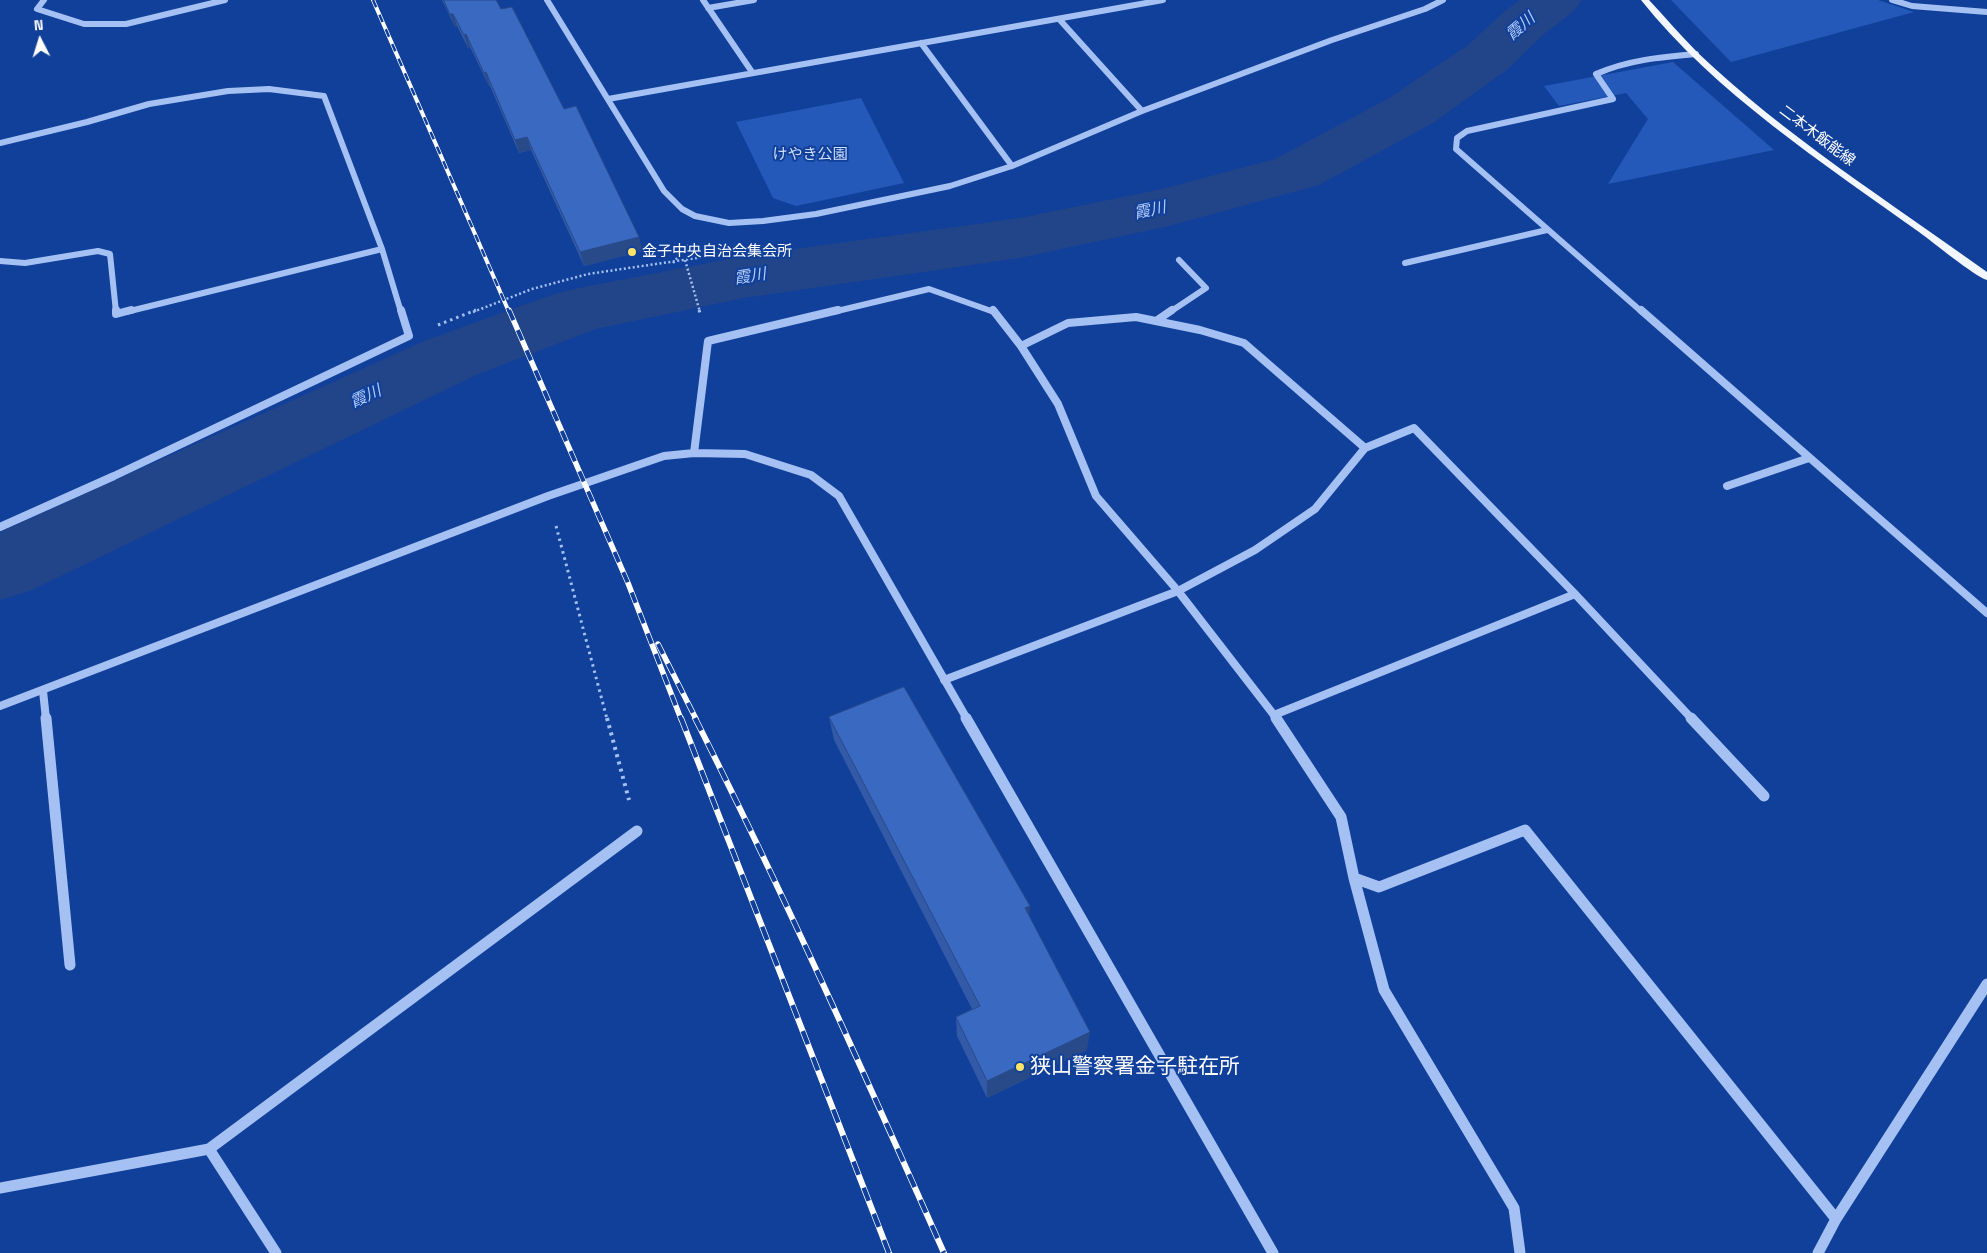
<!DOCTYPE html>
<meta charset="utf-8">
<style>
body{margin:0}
#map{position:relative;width:1987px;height:1253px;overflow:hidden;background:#11409b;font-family:"Space Grotesk",sans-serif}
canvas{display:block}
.north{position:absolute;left:15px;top:15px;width:50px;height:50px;-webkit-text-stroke:4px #11409b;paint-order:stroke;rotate:355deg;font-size:14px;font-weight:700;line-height:20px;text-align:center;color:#fff}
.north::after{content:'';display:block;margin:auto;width:18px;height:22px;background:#fff;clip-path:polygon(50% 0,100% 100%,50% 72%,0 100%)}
</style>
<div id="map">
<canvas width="1987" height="1253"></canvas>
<div class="north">N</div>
</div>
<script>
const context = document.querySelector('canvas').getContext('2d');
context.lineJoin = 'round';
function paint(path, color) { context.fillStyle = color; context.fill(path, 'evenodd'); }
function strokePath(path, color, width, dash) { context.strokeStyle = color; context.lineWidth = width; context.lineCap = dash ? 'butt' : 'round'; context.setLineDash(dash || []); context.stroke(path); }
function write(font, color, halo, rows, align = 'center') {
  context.font = font + ' "Space Grotesk","Noto Sans JP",sans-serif'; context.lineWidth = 4; context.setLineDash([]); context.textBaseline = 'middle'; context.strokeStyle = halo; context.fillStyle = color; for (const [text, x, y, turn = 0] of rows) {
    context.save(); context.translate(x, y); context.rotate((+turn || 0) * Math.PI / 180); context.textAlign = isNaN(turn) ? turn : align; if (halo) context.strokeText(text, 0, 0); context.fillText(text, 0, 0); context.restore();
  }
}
paint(new Path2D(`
 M1671 0H1878L1914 12 1731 62Z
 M1673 62 1774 150 1608 184 1648 119 1626 93 1559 106 1544 86Z
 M861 98 904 183 796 206 773 198 736 122Z`), '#2459b9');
paint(new Path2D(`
 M1520 0H1582L1574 11 1544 34 1508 69 1433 123 1319 185 1169 226 1020 258 744 298 596 329 476 375 30 591 0 600V532L424 341 554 294 579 288 744 256 1020 218 1162 189 1275 159 1391 97 1468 45 1506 10Z`), '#224489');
strokePath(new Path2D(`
 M685 260 700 312
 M673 263 688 245
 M473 312 532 289 588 274 724 254`), '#a5c1f4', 2.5, [2, 2.5]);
strokePath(new Path2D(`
 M699 310 700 313
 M438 325 476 310
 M556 526 607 719`), '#a5c1f4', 3, [2.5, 4]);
strokePath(new Path2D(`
 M607 718 629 800`), '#a5c1f4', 4, [3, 4.5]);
strokePath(new Path2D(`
 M44 0 37 9 84 24H126L225 0
 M547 0 664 191 682 209 695 216 729 223 763 221 816 214 950 186 1012 166 1142 111 1332 40 1425 9 1443 0
 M703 0 752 72
 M1892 0 1912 6 1987 12
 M708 8 754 0
 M1059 19 1142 111
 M921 43 1012 166
 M608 99 1163 0
 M0 143 87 122 149 104 228 91 269 89 324 96 382 249 401 312
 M0 261 25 263 98 251 110 254 116 312
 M1405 263 1547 230
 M126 312 382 249
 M833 312 929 289 994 312
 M1170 312 1206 288 1179 260
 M1642 312 1456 149 1457 138 1467 131 1613 99 1596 74C1628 60 1661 57 1696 54`), '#a5c1f4', 6);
strokePath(new Path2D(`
 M116 310V314L131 310
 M993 310 1021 346 1058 404 1096 496 1178 591 1277 719
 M1641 310 1987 613
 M1156 321 1172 310
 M1021 346 1068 323 1136 317 1200 330 1244 343 1365 448
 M694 453 708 341 838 310
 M1727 486 1809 458
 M0 527 114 476 409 336 401 310
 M944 680 1178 591 1255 550 1315 509 1365 448 1414 428 1575 594 1692 719
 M43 691 46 719
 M0 706 548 496 664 456 694 453 745 454 811 475 839 496 967 719
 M1274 715 1575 594`), '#a5c1f4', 8);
strokePath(new Path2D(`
 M46 718 70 965
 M966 718 1273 1253
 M1276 718 1341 817 1354 878 1379 887 1525 830 1836 1219
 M1691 718 1764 796
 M1354 878 1384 990 1514 1208 1520 1253
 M209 1149 637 831
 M0 1188 209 1149 276 1253
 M1818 1253 1836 1219 1987 984`), '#a5c1f4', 11);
paint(new Path2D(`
 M1641 0H1649C1666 18 1681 36 1698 53 1785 136 1890 202 1987 272V280C1974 276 1933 242 1919 232 1824 164 1714 92 1641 0Z`), '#f2f6ff');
const railFar2 = new Path2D(`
 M373 0 509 312`);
const railFar1 = new Path2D(`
 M509 310 628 583 681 719
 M658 644 696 719`);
const rail = new Path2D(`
 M681 718 889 1253
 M695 718C784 894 864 1073 944 1253`);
strokePath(railFar2, '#fff', 4);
strokePath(railFar1, '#fff', 5.5);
strokePath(rail, '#fff', 6);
strokePath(railFar2, '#11409b', 2.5, [8]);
strokePath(railFar1, '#11409b', 4, [11]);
strokePath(rail, '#11409b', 4.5, [14]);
paint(new Path2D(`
 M442 0H496L501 9 564 109 643 251 584 266 531 150 519 153 490 86H489L470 47 468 48 457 26 455 27Z
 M829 717 1029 915 1087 1050 987 1098 957 1036 956 1017 972 1009 834 740Z`), '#325aa7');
paint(new Path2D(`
 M450 14H453L457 26 455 27Z
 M466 34 470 47 468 48 464 35Z
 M486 72 490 86H489L484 73Z
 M527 137 531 150 519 153 515 140Z
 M639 237 643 251 584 266 580 252Z
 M1030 906 1028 927 1025 908Z
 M1090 1032 1087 1050 987 1098V1081Z`), '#294a88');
const building = new Path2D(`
 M444 0H496L501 9 512 7 564 109 576 106 639 237 580 252 527 137 515 140 486 72 484 73 466 34 464 35 453 14H450Z
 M904 687 1030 906 1025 908 1090 1032 987 1081 956 1017 980 1006 829 717Z`);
paint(building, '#3a69c2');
strokePath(building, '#294a88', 1);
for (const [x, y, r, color] of [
 [632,252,5,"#ffe368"],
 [1020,1067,5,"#ffe368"]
]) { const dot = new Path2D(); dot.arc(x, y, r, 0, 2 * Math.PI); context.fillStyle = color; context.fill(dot); strokePath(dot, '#11409b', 2); }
write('15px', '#fff', '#11409b', [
 ["二本木飯能線",1817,136,37]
]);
write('15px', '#cedffe', '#11409b', [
 ["けやき公園",810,155]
]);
write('15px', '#fff', '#11409b', [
 ["金子中央自治会集会所",642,252]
], 'left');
write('italic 16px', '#b2ccfb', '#11409b', [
 ["霞川",1521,27,-41],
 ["霞川",1150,211,-12],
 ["霞川",750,277,-9],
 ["霞川",366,397,-25]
]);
write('21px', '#fff', '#11409b', [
 ["狭山警察署金子駐在所",1030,1067]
], 'left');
</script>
